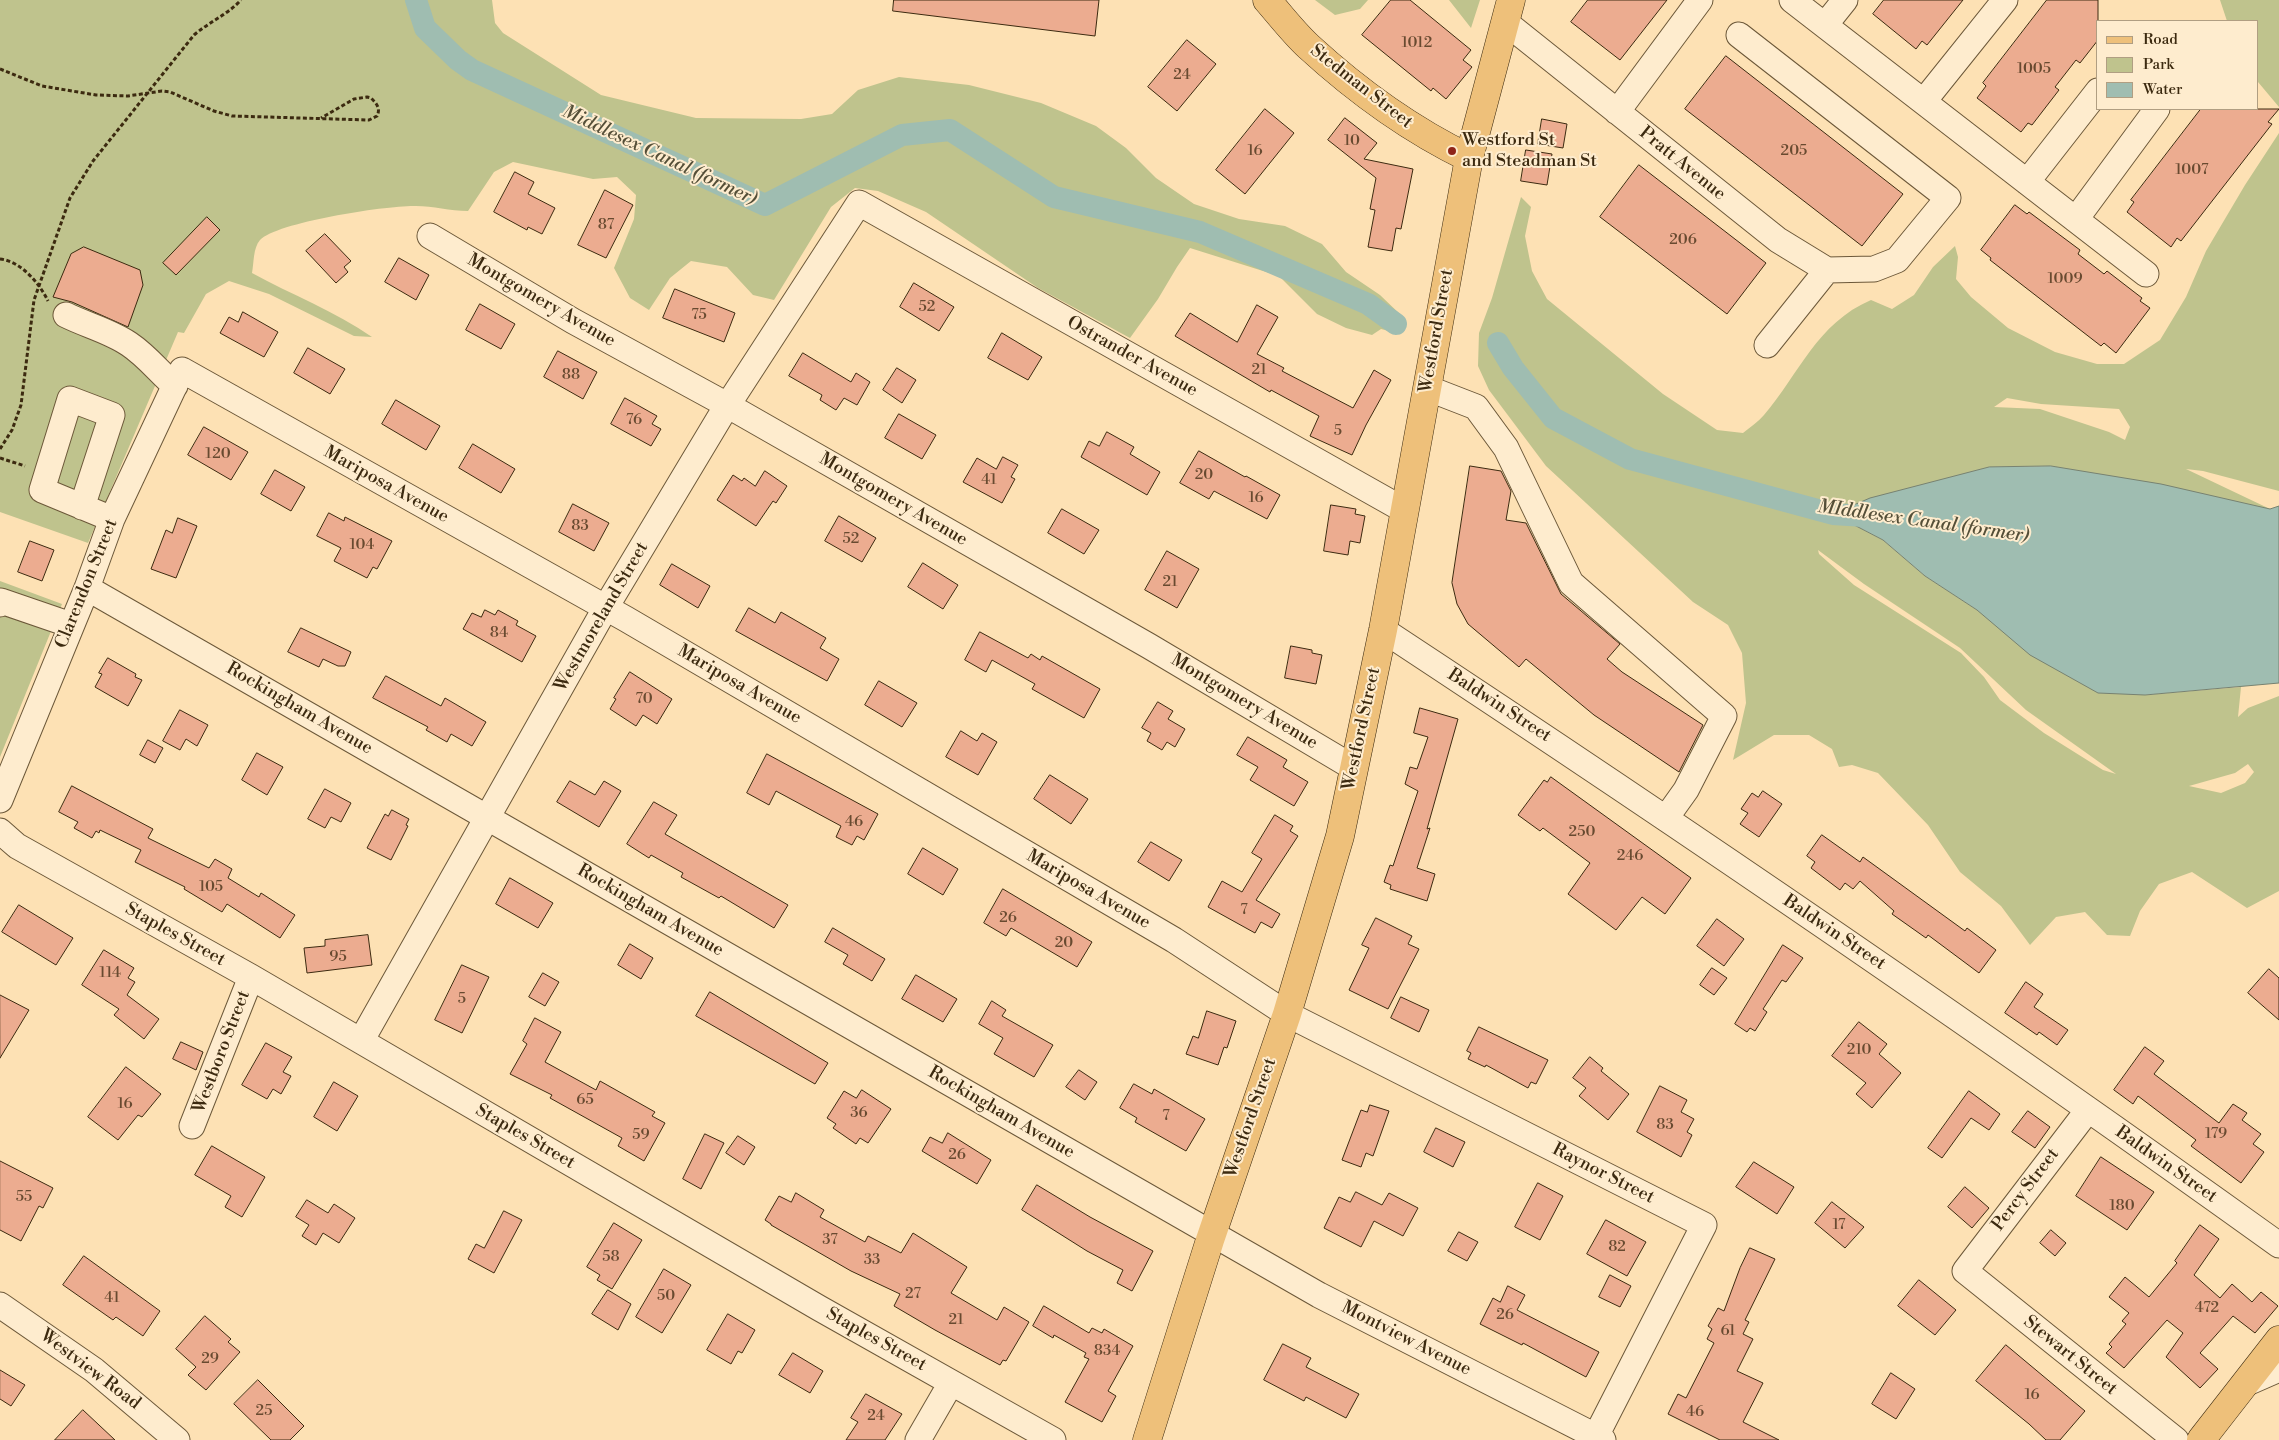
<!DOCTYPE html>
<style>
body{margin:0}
#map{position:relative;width:2279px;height:1440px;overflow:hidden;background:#fde1b4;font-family:"Libre Bodoni",serif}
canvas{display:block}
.legend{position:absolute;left:2096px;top:20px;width:162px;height:90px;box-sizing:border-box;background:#feecce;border:1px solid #b09e82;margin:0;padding:6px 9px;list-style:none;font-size:15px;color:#3c2a10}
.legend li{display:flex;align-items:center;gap:10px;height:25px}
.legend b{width:25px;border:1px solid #b09e82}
</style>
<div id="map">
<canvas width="2279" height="1440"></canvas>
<ul class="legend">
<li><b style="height:6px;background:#eec07a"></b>Road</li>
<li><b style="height:14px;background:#bfc38d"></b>Park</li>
<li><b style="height:14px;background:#9fbdb1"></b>Water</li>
</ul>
</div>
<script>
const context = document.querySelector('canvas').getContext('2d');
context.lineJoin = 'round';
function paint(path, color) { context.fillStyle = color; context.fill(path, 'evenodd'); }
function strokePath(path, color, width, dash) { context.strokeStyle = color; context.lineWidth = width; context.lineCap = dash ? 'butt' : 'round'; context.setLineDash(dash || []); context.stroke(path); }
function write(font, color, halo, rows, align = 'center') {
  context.font = font + ' "Libre Bodoni",serif'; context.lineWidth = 4; context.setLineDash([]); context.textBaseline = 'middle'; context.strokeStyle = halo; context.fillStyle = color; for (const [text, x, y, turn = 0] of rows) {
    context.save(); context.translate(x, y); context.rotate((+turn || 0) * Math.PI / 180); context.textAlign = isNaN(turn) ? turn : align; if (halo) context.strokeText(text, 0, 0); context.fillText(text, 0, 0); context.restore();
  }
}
paint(new Path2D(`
 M0 0H492L495 23 503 33 601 95 696 118 801 119 832 114 858 90 899 77 969 85 1041 103 1096 126 1126 148 1156 178 1194 204 1239 219 1285 226 1322 244 1346 272 1380 295 1404 318 1393 332 1381 329 1372 335 1346 328 1317 314 1279 276 1190 248 1177 267 1158 299 1130 338 1038 288 926 212 878 191 855 188 831 207 774 300 753 295 727 267 691 261 670 278 649 310 630 298 614 268 634 219 636 195 617 177 593 179 513 162 494 172 468 211C450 211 433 206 416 206 389 205 277 222 260 240 253 248 254 263 252 273 292 295 335 311 372 337L354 336 269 294 229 281 206 294 184 333 178 332 88 543 0 512Z
 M1315 0H1368L1360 9 1335 15Z
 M1449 0H1480L1471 28Z
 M2220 0H2279V107L2258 82V21H2227Z
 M2279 133V491L2203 471 2186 469 2270 509 2051 466 1989 467 1833 514 1883 540 1925 576 1977 610 2145 695 2241 687 2238 717 2248 708 2279 696V891L2247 908 2192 872 2159 884 2140 911 2130 936 2107 935 2085 912 2056 917 2030 945 2001 906 1960 872 1928 825 1878 773 1852 765 1839 767 1832 749 1809 735H1774L1733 760 1746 703 1742 653 1728 625 1693 602 1546 466 1489 390 1478 366 1479 333 1492 298 1521 197 1531 207 1525 236 1532 271 1547 299 1663 394 1717 430 1743 433C1750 427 1758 422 1764 415 1799 374 1817 323 1871 300L1892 309 1914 295 1933 267 1955 246 1958 257 1956 279 1971 297 2008 328 2055 352 2097 364H2124L2160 340 2186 297 2206 251 2245 185ZM2007 398 2041 404 2119 409 2130 427 2125 440 2109 432 2040 409 1994 407ZM1818 550 1864 584 1960 648 2026 710 2116 774 2103 770 2044 733 2000 700 1984 677 1961 653 1854 585 1819 554ZM2248 764 2254 772 2245 783 2221 793 2189 786 2235 773Z
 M0 581 62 604 0 757Z`), '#bfc38d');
const water = new Path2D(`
 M2051 466 2161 484 2270 509 2279 506V683L2145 695 2098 693 2030 655 1977 610 1925 576 1883 540 1833 514 1870 498 1989 467Z`);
paint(water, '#9fbdb1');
strokePath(water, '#778271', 1);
strokePath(new Path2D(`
 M416 0 425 28 458 60 472 70 765 205 902 135 950 130 1054 197 1200 232 1368 304 1396 324
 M1498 343 1513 368 1553 418 1630 459 1833 514 1864 516`), '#9fbdb1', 22);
const building = new Path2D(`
 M894 0H1099L1095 36 893 11Z
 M1391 0H1410L1471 50 1463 60 1472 67 1446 99 1433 88 1431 91 1362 35Z
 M1588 0H1667L1620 60 1571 22Z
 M1884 0H1963L1927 45 1922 41 1916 49 1873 14Z
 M2047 0H2098V40L2080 63 2076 60 2055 87 2059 90 2032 125 2028 123 2021 132 1977 98 1986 86 1983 83Z
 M1187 40 1216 64 1177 111 1148 87Z
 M1726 56 1903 194 1862 246 1685 109Z
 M1265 109 1294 133 1245 194 1216 170Z
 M2201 109H2279L2268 122 2272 124 2181 241 2177 238 2171 247 2127 212 2134 202 2131 200Z
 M1345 118 1377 143 1364 159 1413 169 1401 229 1396 228 1392 251 1368 247 1375 210 1370 209 1376 178 1328 140Z
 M1542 119 1567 124 1563 148 1538 144Z
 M1526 150 1552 154 1547 185 1521 181Z
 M1639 165 1766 263 1727 314 1600 217Z
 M515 172 534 182 528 194 555 208 542 234 528 227 527 230 494 212Z
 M605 190 633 205 606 258 578 245Z
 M2015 205 2027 214 2029 212 2080 250 2078 254 2104 274 2107 271 2129 288 2142 298 2140 301 2150 308 2116 353 2104 343 2101 346 1990 260 1991 258 1981 250Z
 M207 217 220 230 176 275 163 263Z
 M325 234 351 261 344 267 348 272 336 283 306 251Z
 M84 247 140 270 143 285 128 327 72 302 53 297 71 254Z
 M399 258 429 275 416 300 385 282Z
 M914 283 954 307 939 331 900 307Z
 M675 289 735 313 724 342 663 318Z
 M480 304 515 324 501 349 466 330Z
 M1257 305 1278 317 1257 354 1284 368 1282 371 1353 408 1374 370 1391 380 1366 425 1352 455 1310 436 1319 416 1271 390 1270 392 1175 336 1190 313 1237 342Z
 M243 312 278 332 264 357 220 333 229 317 238 322Z
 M1002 333 1042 357 1028 380 988 358Z
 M308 348 345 369 330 394 294 373Z
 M558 351 597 372 583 399 544 377Z
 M803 353 851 382 856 373 870 382 857 405 844 398 836 410 820 400 822 395 789 376Z
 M897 368 916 380 902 403 883 390Z
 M625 398 657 416 652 424 661 429 651 446 611 424Z
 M396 400 440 426 426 450 382 424Z
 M899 414 936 435 922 459 885 438Z
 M204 427 248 452 231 480 188 455Z
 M1107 432 1134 447 1130 454 1160 472 1147 495 1081 457 1089 441 1099 446Z
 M473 444 515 469 501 493 459 468Z
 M1199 451 1245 477 1246 476 1280 495 1267 519 1214 491 1209 499 1180 483Z
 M1003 457 1018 465 1011 477 1015 479 1002 503 963 482 977 458 996 469Z
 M1470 466 1501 471 1511 491 1506 520 1526 523 1561 594 1620 644 1607 659 1622 672 1703 725 1679 772 1594 715 1526 659 1519 667 1468 624 1457 604 1452 583Z
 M275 470 305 487 291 511 261 494Z
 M765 471 787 486 776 503 773 501 756 526 717 500 733 475 742 481 744 478 755 486Z
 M573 504 609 523 594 551 559 532Z
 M1331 505 1356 509 1355 514 1365 516 1360 543 1350 541 1348 555 1324 551Z
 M1062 509 1099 530 1084 554 1048 533Z
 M329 513 344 521 345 517 392 541 377 569 373 567 367 578 334 561 341 548 317 536Z
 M839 516 876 538 862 562 825 541Z
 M178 518 197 526 176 578 151 569 166 530 172 533Z
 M30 541 54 550 42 581 18 572Z
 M1167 551 1199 569 1177 608 1145 590Z
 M923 563 958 585 943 609 908 587Z
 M672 564 710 586 698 608 660 585Z
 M749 608 775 623 781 612 826 638 820 648 839 659 827 681 736 631Z
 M485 610 495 615 498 610 518 621 516 625 536 636 522 662 463 629 472 613 481 617Z
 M301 628 351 652 345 666H338L323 659 319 667 288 652Z
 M980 632 1028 658 1031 654 1040 660 1042 656 1100 689 1084 718 1032 689 1035 684 992 660 986 672 965 660Z
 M1291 646 1312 650V653L1322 655 1316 684 1285 678Z
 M108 658 136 674 135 677 142 680 128 706 95 687 102 674 99 673Z
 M630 672 672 699 657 724 643 715 636 726 610 709 616 699 614 698Z
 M386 676 441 706 445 698 486 722 472 746 451 734 447 742 426 730 428 727 373 698Z
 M879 681 917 703 902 727 865 705Z
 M1158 702 1173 711 1168 719 1185 729 1175 747 1167 742 1162 750 1147 741 1151 733 1142 728Z
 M1420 708 1458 719 1427 829 1430 828 1417 868 1435 874 1427 901 1390 889 1391 885 1384 882 1390 865 1393 866 1418 791 1405 784 1410 767 1417 769 1428 737 1414 733Z
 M180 710 208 725 197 746 186 739 180 750 163 741Z
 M961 731 977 741 982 733 997 742 978 775 946 757Z
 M1248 737 1287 760 1283 767 1308 782 1294 806 1250 780 1258 767 1237 755Z
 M148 740 163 748 155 763 140 755Z
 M257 753 283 767 267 795 242 780Z
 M767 754 878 814 864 840 857 836 852 845 836 837 841 826 776 791 769 805 747 793Z
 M1050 775 1088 799 1071 824 1034 799Z
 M1551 777 1691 878 1665 914 1642 897 1616 930 1568 894 1590 863 1543 828 1540 831 1518 815 1544 780 1547 782Z
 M570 781 595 795 604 781 621 791 599 827 557 802Z
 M72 786 153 829 148 838 209 868 215 859 232 869 228 878 259 897 261 893 295 915 280 938 227 904 222 912 184 889 185 887 135 862 141 850 100 830 99 833 96 831 92 838 74 828 78 822 59 812Z
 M325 789 351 803 341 822 331 817 325 828 308 819Z
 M1763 791 1782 804 1759 837 1740 824 1748 813 1741 809 1752 793 1758 797Z
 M654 802 677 815 665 834 788 905 774 928 721 896 719 898 681 877 683 873 651 855 649 858 627 844Z
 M392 810 409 819 406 825 408 826 391 860 367 848 385 814 388 816Z
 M1275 815 1293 826 1290 831 1298 836 1256 900 1280 914 1272 928 1261 922 1255 933 1208 907 1222 881 1242 892 1262 859 1252 853Z
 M1822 835 1860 862 1863 857 1965 931 1967 928 1996 950 1979 973 1928 935 1926 938 1892 914 1894 911 1860 881 1853 889 1845 883 1840 890 1811 868 1815 862 1807 856Z
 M1151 842 1182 860 1169 881 1138 862Z
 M923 848 958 869 943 895 908 874Z
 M510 878 553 903 538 928 496 904Z
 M1003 889 1092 942 1077 967 1011 928 1006 936 984 923Z
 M19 905 73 938 56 965 2 932Z
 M1376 918 1412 936 1408 944 1419 949 1388 1009 1349 990 1369 948 1362 945Z
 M1717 919 1744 939 1724 966 1697 946Z
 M833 928 885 959 872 981 843 964 848 955 825 942Z
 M368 935 372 965 307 973 304 948 325 946V940Z
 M630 944 653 958 641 979 618 965Z
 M1783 945 1803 958 1786 982 1782 980 1763 1009 1767 1012 1755 1031 1750 1028 1747 1032 1735 1024Z
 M104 950 134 968 128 978 135 982 127 995 159 1019 144 1039 114 1015 119 1009 82 985Z
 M462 965 489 977 462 1033 435 1020Z
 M1712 968 1727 978 1714 995 1700 985Z
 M2269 969 2279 978V1020L2248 993Z
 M543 973 559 982 545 1006 529 997Z
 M916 975 957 999 943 1022 902 999Z
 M2026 982 2043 994 2034 1007 2068 1030 2057 1045 2039 1032 2037 1035 2005 1013Z
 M710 992 828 1063 815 1084 696 1016Z
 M0 995 29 1010 0 1058Z
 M1401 997 1429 1010 1419 1032 1391 1018Z
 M992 1001 1006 1010 1002 1016 1053 1045 1034 1077 994 1054 1003 1038 979 1024Z
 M1207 1011 1236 1021 1227 1048 1224 1047 1218 1065 1186 1054 1193 1036 1198 1038Z
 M535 1018 561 1032 545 1062 596 1090 600 1081 655 1112 652 1116 665 1123 644 1161 618 1146 622 1138 550 1098 552 1095 510 1074 527 1044 523 1041Z
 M1859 1022 1887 1044 1879 1054 1901 1073 1872 1108 1856 1094 1866 1083 1832 1056Z
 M1479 1027 1548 1060 1536 1084 1531 1082 1528 1088 1486 1065 1485 1067 1468 1059 1471 1053 1467 1051Z
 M181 1042 203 1052 196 1070 173 1059Z
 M266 1043 292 1057 283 1072 291 1076 281 1094 273 1089 267 1099 242 1085Z
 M2145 1047 2164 1061 2154 1074 2219 1123 2233 1104 2247 1113 2242 1120 2261 1134 2253 1144 2264 1152 2241 1183 2191 1146 2196 1140 2138 1096 2133 1104 2114 1090Z
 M1590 1057 1603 1068 1601 1071 1629 1094 1608 1120 1579 1096 1586 1088 1573 1078Z
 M126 1067 161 1094 142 1117 138 1115 118 1140 88 1117Z
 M1079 1070 1097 1082 1085 1100 1066 1087Z
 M334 1082 358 1096 337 1131 314 1117Z
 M1134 1084 1152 1094 1154 1089 1205 1119 1186 1151 1135 1122 1137 1118 1120 1108Z
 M1660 1086 1687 1100 1681 1112 1694 1119 1687 1132 1692 1135 1681 1157 1637 1132Z
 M862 1090 891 1109 868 1143 860 1138 856 1144 833 1128 836 1124 827 1118 844 1091 856 1098Z
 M1969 1091 2000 1114 1989 1130 1971 1118 1942 1158 1928 1148Z
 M1370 1105 1389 1111 1373 1156 1366 1153 1361 1167 1342 1160 1361 1110 1367 1112Z
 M2028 1111 2050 1127 2035 1148 2012 1132Z
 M1436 1128 1465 1142 1453 1167 1424 1152Z
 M948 1133 991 1160 977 1184 922 1151 930 1137 942 1143Z
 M705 1134 724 1143 701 1189 683 1179Z
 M738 1136 755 1147 744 1165 726 1153Z
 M212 1146 265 1177 242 1217 225 1207 231 1196 195 1175Z
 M2101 1157 2154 1192 2127 1230 2076 1196Z
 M0 1161 53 1188 43 1208 39 1206 21 1241 0 1230Z
 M1754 1162 1794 1187 1777 1214 1736 1187Z
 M1538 1183 1563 1196 1540 1240 1515 1227Z
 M1037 1185 1090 1217 1153 1251 1132 1291 1117 1283 1123 1270 1087 1251 1022 1210Z
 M1965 1187 1989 1208 1972 1228 1948 1207Z
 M1356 1192 1382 1205 1389 1193 1418 1208 1403 1236 1374 1221 1361 1247 1324 1228 1339 1197 1350 1202Z
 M796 1193 824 1210 820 1217 865 1242 868 1236 901 1253 913 1233 967 1267 951 1293 997 1320 1004 1307 1029 1322 1006 1361 1003 1360 1000 1365 935 1330 894 1306 900 1294 851 1271 771 1225V1224L765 1220 779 1196 791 1202Z
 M307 1200 328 1213 334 1204 355 1218 339 1243 323 1233 316 1245 302 1236 309 1225 296 1217Z
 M1832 1202 1864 1227 1845 1248 1815 1223Z
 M504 1211 522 1220 494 1273 468 1259 476 1244 484 1248Z
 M1606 1220 1646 1242 1627 1276 1587 1254Z
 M614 1223 642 1240 612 1289 597 1280 600 1275 587 1267Z
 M2200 1225 2219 1239 2194 1275 2220 1298 2232 1284 2252 1302 2261 1292 2278 1306 2255 1333 2233 1316 2200 1353 2218 1369 2200 1388 2166 1357 2183 1333 2167 1320 2124 1368 2106 1353 2112 1347 2109 1344 2126 1324 2122 1321 2129 1313 2109 1297 2125 1277 2149 1297 2177 1263 2175 1261Z
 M2051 1230 2066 1243 2055 1256 2040 1243Z
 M1459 1232 1478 1242 1467 1261 1448 1251Z
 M1750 1248 1775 1259 1745 1320 1749 1322 1743 1334 1753 1339 1737 1371 1763 1383 1743 1422 1779 1440H1720L1668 1414 1678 1394 1686 1398 1714 1343 1707 1339 1712 1329 1708 1326 1718 1308 1724 1311 1740 1268Z
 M84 1256 160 1311 143 1336 116 1317 113 1320 63 1285Z
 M664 1269 691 1285 662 1333 636 1317Z
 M1610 1275 1631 1286 1620 1307 1599 1297Z
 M1919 1280 1956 1310 1935 1335 1898 1306Z
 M1508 1286 1525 1295 1517 1310 1599 1352 1586 1377 1523 1343 1522 1345 1480 1324 1493 1298 1500 1302Z
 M608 1290 631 1304 618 1330 592 1314Z
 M1044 1306 1089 1333 1092 1328 1102 1333 1104 1329 1133 1346 1108 1391 1116 1396 1102 1422 1065 1402 1089 1359 1084 1357 1086 1353 1054 1335 1053 1338 1033 1326Z
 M728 1314 755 1330 742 1353 738 1351 731 1364 707 1350Z
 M205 1316 231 1339 228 1342 240 1352 206 1390 188 1375 196 1367 176 1349Z
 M1283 1344 1311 1358 1306 1367 1359 1394 1346 1418 1306 1397 1304 1401 1264 1380Z
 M2006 1345 2085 1411 2060 1440H2046L2029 1424 1976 1381Z
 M793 1353 823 1371 810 1393 779 1375Z
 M0 1370 25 1385 11 1406 0 1399Z
 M1891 1373 1915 1389 1896 1419 1872 1404Z
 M258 1380 304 1426 290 1440H271L234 1404Z
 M866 1394 902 1414 885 1440H846L858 1422 851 1418Z
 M83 1410 115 1440H55Z`);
paint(building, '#ecac90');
strokePath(building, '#3c2a10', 1);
const minor = new Path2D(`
 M1792 0 2146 274
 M1505 22 1778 240 1827 270 1874 269 1897 260 1948 198 1739 35
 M1825 25 1845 0
 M1924 101 2005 0
 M1617 112 1700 0
 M2027 182 2098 91
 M2076 219 2157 109
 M430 236 573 321 727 405 1149 646 1354 768
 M66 315C86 325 110 331 129 344 147 356 159 372 175 386
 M1767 345 1827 270
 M1427 388 1476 407 1506 448 1571 583 1724 716 1686 790 1666 818
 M82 507 112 415 70 399 42 490 112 519
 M87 588 1319 1295 1603 1440
 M0 604 1 601 71 625
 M1383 630C1685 829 1985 1034 2279 1245
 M0 800 87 588 112 519 182 370 626 619 1174 940 1287 1014 1704 1225 1594 1440
 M0 831 17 846 251 977 819 1308 1053 1440
 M361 1041 606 607 720 417 859 203 1404 510
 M2088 1110 1965 1271 2176 1440
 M192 1126 251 977
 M0 1305 94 1370 177 1440
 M2245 1384 2279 1369
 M918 1440 951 1383`);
const major = new Path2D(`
 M1267 0C1280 15 1293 32 1308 46 1357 91 1409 129 1469 158
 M1147 1440 1210 1240 1287 1014 1340 836 1383 630 1469 158 1511 0
 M2201 1440 2279 1340`);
strokePath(minor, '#6c5839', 27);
strokePath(major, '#3c2a10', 29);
strokePath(new Path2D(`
 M0 69 42 86 96 95 128 96 162 91 170 92 214 111 232 116 369 120 377 116C381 108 376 103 371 98L367 97 354 99 321 118
 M0 259C21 261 40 284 48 301
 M0 449 12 430 21 405 34 300 70 198 93 161 194 35C209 22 227 15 241 0
 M0 458 25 466`), '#3c2a10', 3, [4, 2.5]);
strokePath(minor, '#feecce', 25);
strokePath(major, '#eec07a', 28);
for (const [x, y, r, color] of [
 [1452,151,5,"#8f2418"]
]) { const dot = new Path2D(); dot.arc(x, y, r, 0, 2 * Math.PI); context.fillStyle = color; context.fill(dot); strokePath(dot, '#feecce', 2); }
write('15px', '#684a30', null, [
 ["1012",1417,43],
 ["1005",2034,69],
 ["24",1182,75],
 ["10",1352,141],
 ["16",1255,151],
 ["205",1794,151],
 ["1007",2192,170],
 ["87",606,225],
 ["206",1683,240],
 ["1009",2065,279],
 ["52",927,307],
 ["75",699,315],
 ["21",1259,370],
 ["88",571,375],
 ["76",634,420],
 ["5",1338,431],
 ["120",218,454],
 ["20",1204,475],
 ["41",989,480],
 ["16",1256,498],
 ["83",580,526],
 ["52",851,539],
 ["104",362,545],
 ["21",1170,582],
 ["84",499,633],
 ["70",644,699],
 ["46",854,822],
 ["250",1582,832],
 ["246",1630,856],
 ["105",211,887],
 ["7",1244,910],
 ["26",1008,918],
 ["20",1064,943],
 ["95",338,957],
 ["114",110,973],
 ["5",462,999],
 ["210",1859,1050],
 ["65",585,1100],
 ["16",125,1104],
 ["36",859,1113],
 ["7",1166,1116],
 ["83",1665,1125],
 ["179",2216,1134],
 ["59",641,1135],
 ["26",957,1155],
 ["55",24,1197],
 ["180",2122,1206],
 ["17",1839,1225],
 ["37",830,1240],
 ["82",1617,1247],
 ["58",611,1257],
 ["33",872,1260],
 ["27",913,1294],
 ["50",666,1296],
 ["41",112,1298],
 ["472",2207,1308],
 ["26",1505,1315],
 ["21",956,1320],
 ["61",1728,1331],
 ["834",1107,1351],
 ["29",210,1359],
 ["16",2032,1395],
 ["25",264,1411],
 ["46",1695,1412],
 ["24",876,1416]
]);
write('18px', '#3c2a10', '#feecce', [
 ["Stedman Street",1361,87,38],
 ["Pratt Avenue",1682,164,39],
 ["Montgomery Avenue",541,301,30],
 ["Westford Street",1437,331,-80],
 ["Ostrander Avenue",1132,357,29],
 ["Mariposa Avenue",386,485,29],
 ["Montgomery Avenue",893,500,30],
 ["Clarendon Street",87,584,-68],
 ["Westmoreland Street",602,617,-60],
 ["Mariposa Avenue",739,685,30],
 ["Montgomery Avenue",1244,702,31],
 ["Baldwin Street",1499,706,33],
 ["Rockingham Avenue",299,709,30],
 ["Westford Street",1362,729,-78],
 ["Mariposa Avenue",1088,890,30],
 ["Rockingham Avenue",650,911,30],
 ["Baldwin Street",1834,933,34],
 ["Staples Street",175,935,29],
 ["Westboro Street",222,1052,-69],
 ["Rockingham Avenue",1001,1113,30],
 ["Westford Street",1251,1118,-71],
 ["Staples Street",525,1137,30],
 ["Baldwin Street",2166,1165,35],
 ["Raynor Street",1603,1174,27],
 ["Percy Street",2026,1190,-53],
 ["Montview Avenue",1406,1339,27],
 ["Staples Street",876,1340,29],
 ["Stewart Street",2070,1356,39],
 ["Westview Road",90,1370,37]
]);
write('18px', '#3c2a10', '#feecce', [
 ["Westford St",1462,141],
 ["and Steadman St",1462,162]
], 'left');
write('italic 19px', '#554f38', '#feecce', [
 ["Middlesex Canal (former)",659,156,25],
 ["MIddlesex Canal (former)",1923,522,8]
]);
</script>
